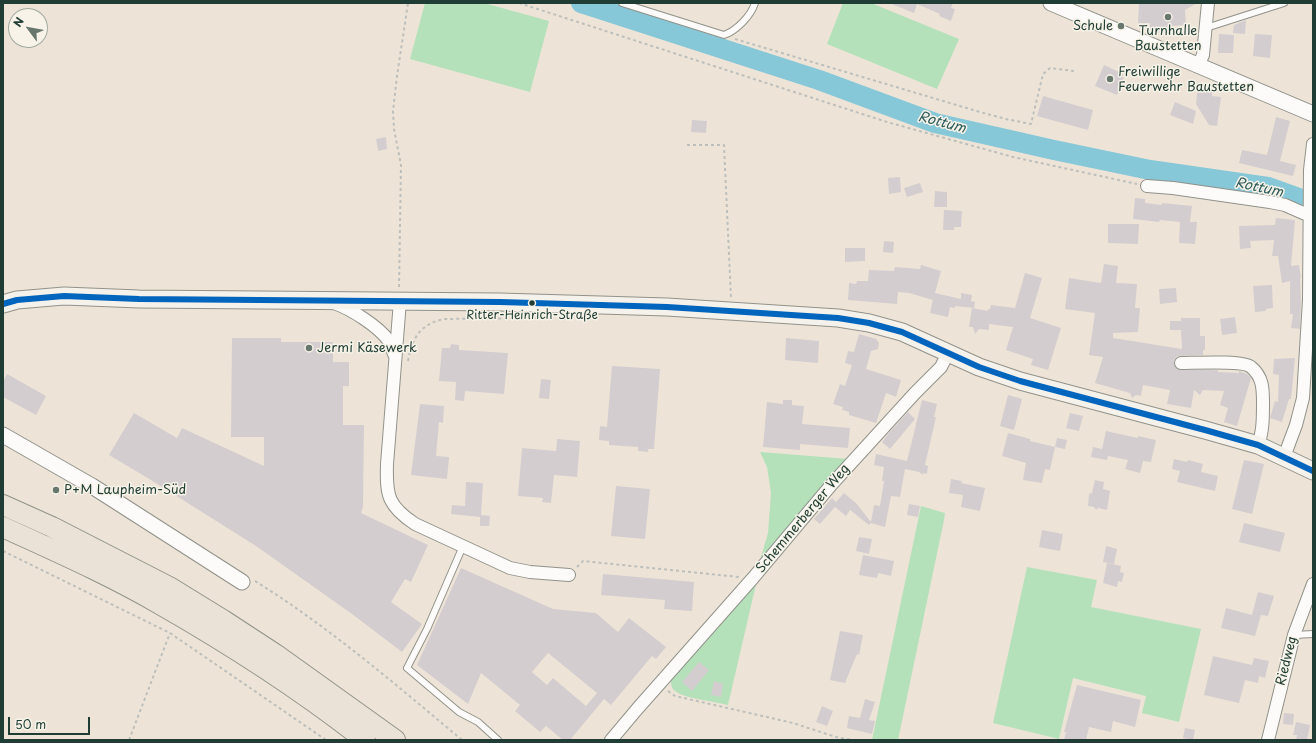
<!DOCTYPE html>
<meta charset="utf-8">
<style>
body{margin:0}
#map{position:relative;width:1316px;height:743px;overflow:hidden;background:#ede4d7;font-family:"Playpen Sans",sans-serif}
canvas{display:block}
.frame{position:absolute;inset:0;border:4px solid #1f3d34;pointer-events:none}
.north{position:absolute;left:8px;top:8px;width:40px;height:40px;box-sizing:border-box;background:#f7f3e8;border:1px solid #a1aaa0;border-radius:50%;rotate:302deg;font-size:11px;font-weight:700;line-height:16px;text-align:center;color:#1f3d34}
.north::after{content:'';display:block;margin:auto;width:14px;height:18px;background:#67776d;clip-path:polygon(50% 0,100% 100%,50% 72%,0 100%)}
.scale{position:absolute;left:8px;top:717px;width:82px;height:18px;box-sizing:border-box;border:2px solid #1f3d34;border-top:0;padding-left:5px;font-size:12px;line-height:14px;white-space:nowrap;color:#1f3d34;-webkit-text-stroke:3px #f7f3e8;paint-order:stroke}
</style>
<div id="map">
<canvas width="1316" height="743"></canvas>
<div class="frame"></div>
<div class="north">N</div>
<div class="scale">50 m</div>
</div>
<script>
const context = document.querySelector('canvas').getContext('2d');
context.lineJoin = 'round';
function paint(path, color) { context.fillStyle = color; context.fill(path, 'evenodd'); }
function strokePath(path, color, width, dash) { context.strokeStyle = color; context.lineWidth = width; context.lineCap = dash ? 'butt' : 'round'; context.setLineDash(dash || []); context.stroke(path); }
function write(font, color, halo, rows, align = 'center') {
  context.font = font + ' "Playpen Sans",sans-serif'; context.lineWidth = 3; context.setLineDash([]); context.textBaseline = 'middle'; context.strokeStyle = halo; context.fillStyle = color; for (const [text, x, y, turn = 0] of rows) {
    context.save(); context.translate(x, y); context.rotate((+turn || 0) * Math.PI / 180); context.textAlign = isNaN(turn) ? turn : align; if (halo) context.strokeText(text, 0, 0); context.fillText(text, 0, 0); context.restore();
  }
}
paint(new Path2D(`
 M425 3H484L549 21 530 92 410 59Z
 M843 3H871L959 39 937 89 827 44Z
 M760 452 849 459 760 561 768 533 771 493 767 467Z
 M921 506 945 513 944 520 898 740H872Z
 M1027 567 1097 580 1091 607 1201 629 1179 722 1142 713 1146 696 1073 678 1059 739 993 723Z
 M757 580 728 705C716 702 683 698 675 691 670 687 671 681 671 676Z`), '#b4e1ba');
strokePath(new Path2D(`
 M581 3 819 80 935 123 1054 150 1150 170 1268 187 1313 203`), '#86c7d8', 20);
paint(new Path2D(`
 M889 3H953L951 8 955 9 951 21 939 16 940 14 917 4 914 13Z
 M1139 3H1197L1185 10 1186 25 1171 26V33L1150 32V23H1138Z
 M1246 20 1245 34 1233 33 1234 25Z
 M1219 34 1234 35 1233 53H1218Z
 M1255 34 1272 35 1270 58 1253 56Z
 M1104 65 1123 74 1122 77 1124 78 1117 95 1095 86Z
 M1198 84 1213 86 1212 96 1221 97 1217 126 1209 125 1196 104Z
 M1043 96 1093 110 1088 130 1037 116Z
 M1175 102 1196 111 1193 124 1170 115Z
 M1276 117 1290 121 1280 161 1296 165 1293 176 1239 163 1242 150 1267 155Z
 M692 120 707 121 706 133 691 132Z
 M386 137 387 149 378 151 376 139Z
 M900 177 901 192 889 194 888 178Z
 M920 183 923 192 907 197 904 188Z
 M935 191 947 192V207H934Z
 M1135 198 1145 199V203L1162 205V203L1192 206 1190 222H1197L1195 244 1179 243 1180 222 1160 220 1159 222 1133 219Z
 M944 210 962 211 961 227H954V230H943Z
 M1276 218 1295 220 1291 266 1299 265 1301 278H1300L1301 303 1300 329 1291 328 1293 314H1290V281L1282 283 1278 256H1272L1274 240 1250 241 1251 248 1240 249 1239 226 1275 225Z
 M1108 224H1139L1138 244 1108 243Z
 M884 241 894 242 893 253 883 252Z
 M845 248H865V261L845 262Z
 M1104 264 1118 266 1116 283 1137 284 1135 308H1140L1138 332 1113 333V338L1182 349 1181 330H1170V321H1181V318H1200V336H1205V349L1203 351V355L1177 356 1174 360V364L1175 367 1181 370H1218V372L1239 373V371L1247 374 1251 378 1237 426 1224 422 1228 408 1220 405 1224 391 1203 390 1200 395 1194 390 1191 408 1167 404 1170 390 1143 385 1141 396 1136 395 1132 398 1130 393 1095 383 1103 357 1089 355 1095 313 1065 309 1069 278 1101 283Z
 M921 265 941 271 935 293 961 299V293L972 295 971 301 975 302 974 308 955 306V308L950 307 948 317 930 313 934 294 933 300 909 293 898 292 897 304 848 300 849 283 856 284 857 281H868L869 270 894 271 895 267 920 269Z
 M1025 273 1042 278 1030 318 1061 328 1048 370 1031 365 1033 359 1006 350 1013 327 989 324V330L979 329 975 334 973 327H969L972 308 988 311V309H990L991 305 1015 308Z
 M1272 285 1273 308 1266 309V311L1255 312 1253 286Z
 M1176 288 1177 302 1160 304 1159 289Z
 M1235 317 1237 333 1222 335 1220 319Z
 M859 334 876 339 879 343 878 349 871 351 866 369 901 380 896 397 886 393 876 423 849 415V412L842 410 843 407 833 404 840 384 845 386 852 365 845 363 848 351 854 352Z
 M232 338H281V342H333V362H349V386H343V425H364L363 507 361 513 428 545 411 582 405 579 391 602 422 624 402 652 352 614 256 546 151 480 109 455 134 413 177 438 182 428 264 466V437H231Z
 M786 338 819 341 818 363 785 360Z
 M451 344 459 345V350L508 353 504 394 465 391 464 401 455 400 456 382 439 381 442 348H450Z
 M1295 358 1291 399H1289L1282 422 1270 418 1275 401 1278 402 1279 375 1273 374 1274 359Z
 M612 366 660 369 654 449H648V452L638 451V447L609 445V441L599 440 600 426 607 427Z
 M7 374 46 396 36 415 3 397V382Z
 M541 379 551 380 549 399 539 398Z
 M1008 395 1022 399 1014 430 1000 426Z
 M783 400H792V405L804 406 802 424 850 428 848 448 800 444V450L763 447 767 402 783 404Z
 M922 400 937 404 934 417H936L925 465 928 466 927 474 923 473V475L919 472 905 469 900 497 891 496 885 527 871 523 869 525 850 510 846 516 835 507 820 524 814 519 832 498 836 502 844 493 856 503 871 522 874 505 880 506 884 481H882L884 467 874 465 876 454 907 461Z
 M420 404 444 406 443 423 439 422 436 456 449 457 447 479 411 475Z
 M908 412 915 419 890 449 882 442 889 433Z
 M1070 413 1083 416 1079 431 1066 428Z
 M1106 431 1138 438V436L1156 440 1151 462 1143 461 1140 473 1125 469 1128 460 1108 456 1107 460 1091 457 1093 447 1102 449Z
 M1008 433 1030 439V441L1055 447 1057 438 1067 440 1065 449 1055 447 1050 470 1045 469 1042 483 1023 480 1026 463 1002 456Z
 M557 439 580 441 577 477 554 475 551 503 542 502 543 498 518 496 522 448 556 451Z
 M1174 459 1187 462 1188 460 1203 464 1201 472 1218 476 1215 491 1177 482 1180 471 1172 469Z
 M1244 460 1264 464 1252 514 1232 509Z
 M951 479 962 481 961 483 985 488 980 511 961 507 963 495 949 493Z
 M1095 480 1104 482 1103 489 1110 491 1107 510 1098 508 1096 510 1094 507 1088 506 1089 494 1092 493Z
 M466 482 483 483 481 515 490 516 489 526H480V517L451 514 452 505 465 506Z
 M616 486 650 489 645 539 611 536Z
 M909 504 920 506 918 517 907 515Z
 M1244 523 1285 533 1280 552 1239 542Z
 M1042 530 1063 534 1060 551 1039 547Z
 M859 537 872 539 869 554 856 551Z
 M1106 546 1117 549 1114 564 1103 562Z
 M863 555 894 561 891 576 878 573 877 578 859 575Z
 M1107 563 1121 566 1120 572 1124 573 1122 582 1118 581 1117 587 1103 583Z
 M461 568 553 609 596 613 618 632 629 618 666 647 656 659 652 656 611 705 604 699 570 740H563L546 726 540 732 515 711 520 705 481 673 468 704 417 665ZM548 653 597 693 586 706 553 678 547 685 532 672Z
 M603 574 694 582 692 611 664 609 665 600 601 595Z
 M1258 592 1274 596 1268 616 1261 615 1255 636 1221 628 1226 608 1252 615Z
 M840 631 863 635 859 655 857 654 845 683 830 680Z
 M1213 656 1252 665 1254 658 1269 661 1265 678 1259 676 1258 683 1245 680 1239 703 1204 695Z
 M699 662 709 670 692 691 682 682Z
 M714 681 723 684 721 697 711 695Z
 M1077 685 1141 700 1135 727 1113 721 1111 732 1089 727 1086 740H1064L1066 732H1064Z
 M865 699 875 702 869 720 875 721 872 734 847 728 849 716 860 718Z
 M822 706 833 711 827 726 816 722Z
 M1284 713 1294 714 1293 725 1283 724Z
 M1296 722 1310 725 1307 740H1296L1297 735H1293Z
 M1185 728 1195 730 1193 740 1183 738Z`), '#d4cdcf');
const service = new Path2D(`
 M622 3 724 35C736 31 751 16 755 3
 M1206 28 1284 3
 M463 546 427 629 407 668 459 712 478 722 498 740
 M1294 635 1313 634`);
const minor = new Path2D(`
 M1198 66 1203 55 1208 3
 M1147 186 1173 188 1270 202 1285 205 1310 216
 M400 301 387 464C386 496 388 506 415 524L510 568 530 572 569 575
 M334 303C351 309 378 326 389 341 391 346 393 352 395 356
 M1181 363C1194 363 1243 360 1251 367 1263 377 1263 389 1263 403 1263 418 1263 432 1258 445
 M1284 457 1296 425 1303 398 1309 300 1310 170 1313 144
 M611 740 638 708 753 578 832 484 915 393 941 367 948 353
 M1268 740 1294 635 1313 584`);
const tertiary = new Path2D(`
 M1051 3 1313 114
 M3 435 92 486 242 582`);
const secondary = new Path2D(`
 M3 304 17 300 64 296 139 299 500 302 667 307 838 318 869 323 902 332 979 367 1020 381 1205 430 1258 445 1313 471`);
const trunk = new Path2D(`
 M3 505 52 527 171 588 223 620 275 654 395 740
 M3 527C55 551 108 574 158 603 230 644 300 689 365 740`);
strokePath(service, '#91928a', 8);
strokePath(minor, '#91928a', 14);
strokePath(tertiary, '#91928a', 17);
strokePath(secondary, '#91928a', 19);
strokePath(trunk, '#91928a', 22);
strokePath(new Path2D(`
 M519 3 887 122 1013 157 1137 184
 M735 39 980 112 1006 119 1031 124 1043 74 1050 68 1074 71
 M687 145H724L731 298
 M399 287 401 165 394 129 393 111 397 76 408 3
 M408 361C412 338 420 324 444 319L541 318
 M3 551 170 633 326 740
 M577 567 583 561 739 577
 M255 581C329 627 395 684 462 740
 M668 691 675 696 793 723 836 737 852 740
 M129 740 170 633`), '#bdbfbc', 2, [3, 3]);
strokePath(service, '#fcfbf9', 6);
strokePath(minor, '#fcfbf9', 12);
strokePath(tertiary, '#fcfbf9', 15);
strokePath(secondary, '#f5f1eb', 17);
strokePath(trunk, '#eae2d6', 20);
strokePath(new Path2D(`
 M3 304 17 300 64 296 139 299 500 302 667 307 838 318 869 323 902 332 979 367 1020 381 1205 430 1258 445 1313 471`), '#0065bd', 6);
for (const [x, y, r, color] of [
 [1168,17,4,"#67776d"],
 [1121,26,4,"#67776d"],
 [1110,79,4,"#67776d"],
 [532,303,3.5,"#1f3d34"],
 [309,348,4,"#67776d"],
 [56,490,4,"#67776d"]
]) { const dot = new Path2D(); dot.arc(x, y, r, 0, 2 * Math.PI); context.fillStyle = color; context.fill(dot); strokePath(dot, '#f7f3e8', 1.5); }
write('12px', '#1f3d34', '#f7f3e8', [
 ["Ritter-Heinrich-Straße",532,316]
]);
write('13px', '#1f3d34', '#f7f3e8', [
 ["Schule",1113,26,"right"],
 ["Turnhalle",1168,31,"center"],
 ["Baustetten",1168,46,"center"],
 ["Freiwillige",1118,72],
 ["Feuerwehr Baustetten",1118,87],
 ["Jermi Käsewerk",317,348],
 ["P+M Laupheim-Süd",64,490]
], 'left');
write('13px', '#1f3d34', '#f7f3e8', [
 ["Schemmerberger Weg",803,519,-50],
 ["Riedweg",1287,661,-76]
]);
write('italic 14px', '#2e5c5d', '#f7f3e8', [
 ["Rottum",942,123,15],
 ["Rottum",1259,188,12]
]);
</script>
